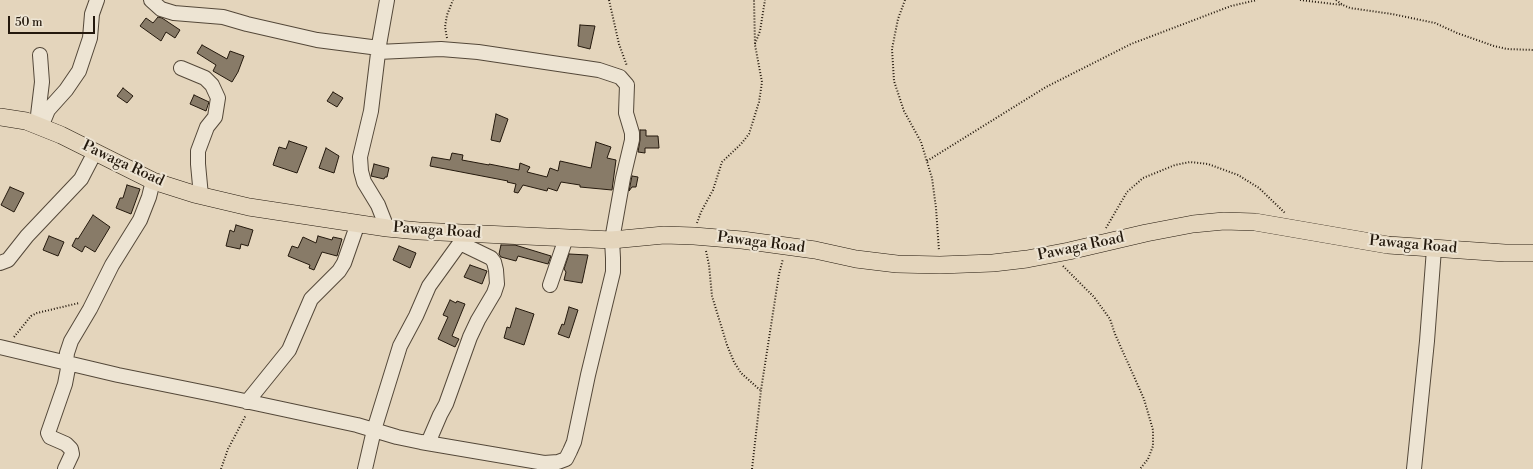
<!DOCTYPE html>
<html>
<head>
<meta charset="utf-8">
<style>
	body { margin:0 }
	#map { position:relative; width:1533px; height:469px; overflow:hidden; background:#e4d5bc; font-family:"Libre Bodoni",serif }
	canvas { display:block }
	.scale { position:absolute; left:8px; top:16px; width:87px; height:18px; box-sizing:border-box; border:2px solid #24190d; border-top:0; padding-left:5px; font-size:12px; line-height:14px; white-space:nowrap; color:#24190d; -webkit-text-stroke:3px #ede4d3; paint-order:stroke }
</style>
</head>
<body>
<div id="map">
<canvas width="1533" height="469"></canvas>
<div class="scale">50 m</div>
</div>
<script>
const g = document.querySelector('canvas').getContext('2d');
g.lineJoin = 'round';
function paint(path, color) { g.fillStyle = color; g.fill(path, 'evenodd'); }
const toPath = rows => new Path2D(rows.map(r => 'M' + r).join(''));
function trace(path, color, width, dash) { g.strokeStyle = color; g.lineWidth = width; g.lineCap = dash ? 'butt' : 'round'; g.setLineDash(dash || []); g.stroke(path); }
function drawText(font, color, halo, rows, align = 'center') {
  g.font = font + ' "Libre Bodoni",serif'; g.lineWidth = 4; g.setLineDash([]); g.textBaseline = 'middle'; g.strokeStyle = halo; g.fillStyle = color; for (const [text, x, y, turn = 0] of rows) {
    g.save(); g.translate(x, y); g.rotate((+turn || 0) * Math.PI / 180); g.textAlign = isNaN(turn) ? turn : align; if (halo) g.strokeText(text, 0, 0); g.fillText(text, 0, 0); g.restore();
  }
}
const building = toPath([
	[158,17,162,18,180,30,175,38,166,32,161,41,140,26,146,18,153,23,158,17],
	[580,25,595,26,590,49,578,46,580,25],
	[202,45,227,59,230,51,244,56,238,72,232,82,213,71,216,65,197,53,202,45],
	[123,88,133,96,127,103,117,96,123,88],
	[333,92,343,98,337,107,327,101,333,92],
	[194,95,209,102,206,111,190,104,194,95],
	[496,114,508,119,500,142,491,140,496,114],
	[640,130,646,130,646,136,658,136,659,148,645,148,645,153,638,152,640,140,640,130],
	[289,141,307,147,297,173,273,165,279,147,286,149,289,141],
	[596,142,611,147,607,158,616,160,612,190,580,187,580,185,561,182,557,191,548,188,547,191,523,185,518,193,514,192,516,184,507,182,508,181,430,166,432,157,450,160,452,153,463,155,462,160,489,165,489,164,519,170,520,163,530,167,527,172,547,177,550,168,558,171,560,161,591,168,596,142],
	[326,148,339,156,334,173,319,168,326,148],
	[374,164,389,168,387,177,385,177,384,179,371,176,374,164],
	[632,176,638,177,636,187,632,187,629,191,632,176],
	[127,185,140,189,131,214,116,208,120,198,123,198,127,185],
	[10,187,24,193,14,212,1,205,10,187],
	[93,215,110,227,95,252,85,246,82,252,72,246,76,238,78,239,93,215],
	[236,225,253,230,248,246,241,244,240,249,226,246,230,230,234,232,236,225],
	[49,236,64,242,58,256,43,250,49,236],
	[318,236,332,240,333,237,342,239,337,256,322,252,314,270,309,268,310,265,288,256,292,246,298,248,303,237,316,243,318,236],
	[501,245,515,245,551,256,548,264,518,256,516,261,501,257,499,254,501,245],
	[399,246,416,253,410,268,393,260,399,246],
	[569,254,588,255,582,283,564,280,566,272,564,269,569,254],
	[470,265,487,271,482,284,464,277,470,265],
	[450,300,456,303,457,301,465,304,452,336,459,339,455,347,438,339,448,317,443,315,450,300],
	[569,307,578,310,569,338,558,334,562,324,564,325,569,307],
	[516,308,534,314,524,345,504,338,507,327,510,328,516,308]
]);
paint(building, '#887b68');
trace(building, '#24190d', 1);
const minor = toPath([
	[151,0,161,9,174,13,223,17,247,24,317,40,379,48],
	[387,0,379,45,371,111,360,157,361,171,364,182,378,205,387,228],
	[40,55,42,82,38,115,42,123],
	[181,68,205,78,212,85,218,98,215,117,207,127,198,151,198,164,201,196],
	[41,127,48,110,66,90,79,71,90,38,92,14,97,0],
	[0,263,8,260,27,236,81,179,95,152],
	[550,285,566,238],
	[0,347,118,375,217,395,357,425,397,437,421,442,544,463,558,462,566,459,570,451,574,442,588,375,613,272,613,258,612,240,623,178,632,140,632,133,626,113,627,85,620,77,599,70,478,52,441,49,378,52],
	[66,362,67,353,71,341,90,309,112,265,140,220,149,197,153,181],
	[247,402,289,350,311,299,339,271,344,263,358,223],
	[428,443,440,415,446,404,470,337,478,320,494,293,497,284,496,270,494,262,491,258,460,243],
	[65,469,72,454,71,449,66,444,50,437,48,433,65,384,69,363],
	[365,469,374,430,400,346,416,316,429,286,460,243,471,234],
	[1414,469,1427,341,1434,249]
]);
const major = toPath([
	[0,117,26,121,61,135,153,181,194,194,249,207,387,228,419,231,612,240,664,235,694,236,742,240,815,250,856,259,897,264,940,265,993,263,1027,259,1069,251,1146,233,1193,224,1224,221,1255,222,1388,245,1505,253,1533,253]
]);
trace(minor, '#544839', 16);
trace(major, '#24190d', 18);
trace(toPath([
	[609,0,619,44,627,66],
	[905,0,898,19,892,49,894,81,904,111,921,142,932,178,936,208,939,251],
	[1300,0,1342,5],
	[1336,0,1343,5,1350,8,1392,14,1435,23,1457,33,1494,46,1507,49,1533,50],
	[447,38,445,27,447,15,453,0],
	[755,44,760,31,765,0],
	[927,161,1046,87,1131,44,1231,6,1257,0],
	[697,223,701,212,713,190,722,162,741,144,749,134,759,102,762,82,755,45,754,0],
	[1106,228,1127,192,1143,178,1175,165,1190,162,1208,164,1238,175,1259,188,1285,213],
	[706,251,709,265,712,296,727,345,734,362,741,373,760,390],
	[1063,266,1094,297,1110,319,1115,334,1144,399,1153,430,1153,446,1148,459,1140,469],
	[14,337,31,316,37,313,79,303],
	[221,469,228,449,246,415],
	[752,469,761,390,779,274,783,259]
]), '#24190d', 2, [1, 2]);
trace(minor, '#ede4d3', 14);
trace(major, '#e4d5bc', 17);
drawText('15px', '#24190d', '#ede4d3', [
	["Pawaga Road",123,164,25],
	["Pawaga Road",437,231,4],
	["Pawaga Road",761,243,7],
	["Pawaga Road",1413,245,5],
	["Pawaga Road",1081,247,-12]
]);
</script>
</body>
</html>
